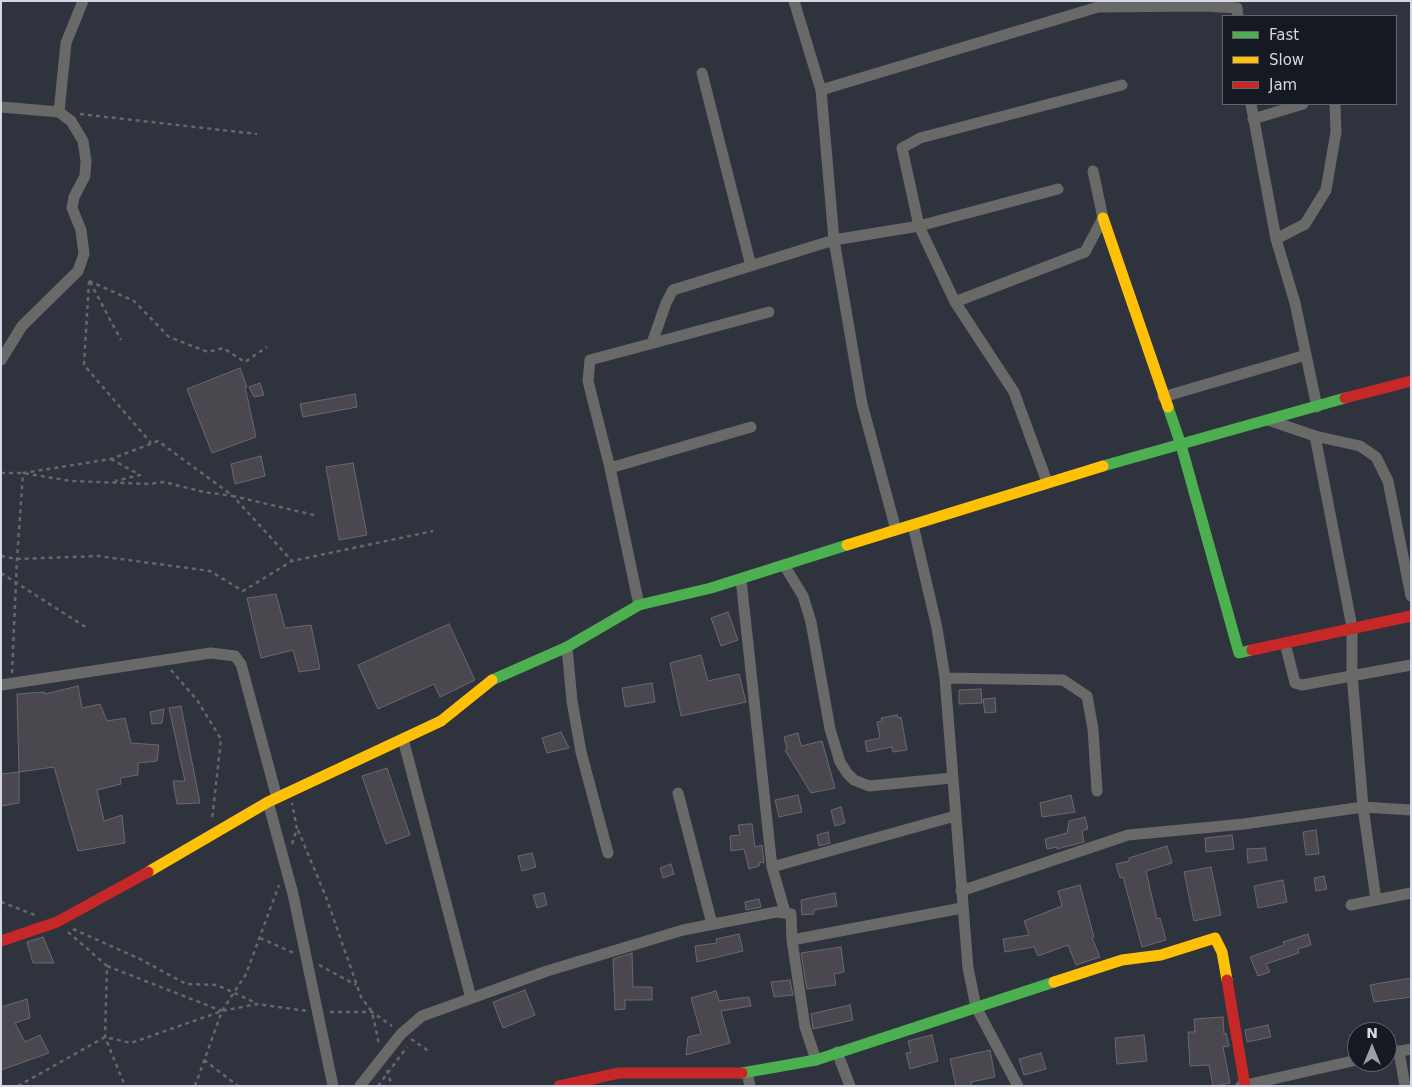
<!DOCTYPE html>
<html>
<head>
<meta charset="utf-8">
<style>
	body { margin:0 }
	#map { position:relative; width:1412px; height:1087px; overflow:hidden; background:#2e333e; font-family:"DejaVu Sans",sans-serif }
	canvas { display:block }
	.frame { position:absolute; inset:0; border:2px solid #d2d8e4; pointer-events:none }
	.legend { position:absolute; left:1222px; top:15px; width:175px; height:90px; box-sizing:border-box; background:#151922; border:1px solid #616570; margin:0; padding:6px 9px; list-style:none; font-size:15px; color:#d2d8e4 }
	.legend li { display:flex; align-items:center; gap:10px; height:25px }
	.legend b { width:25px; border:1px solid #616570 }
	.north { position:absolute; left:1347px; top:1022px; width:50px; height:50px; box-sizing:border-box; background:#151922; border:1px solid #616570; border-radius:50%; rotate:0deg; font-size:14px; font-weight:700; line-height:20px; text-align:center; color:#d2d8e4 }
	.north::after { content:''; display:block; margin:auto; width:18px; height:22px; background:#999eaa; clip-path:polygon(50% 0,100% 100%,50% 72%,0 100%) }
</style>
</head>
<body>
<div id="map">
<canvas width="1412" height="1087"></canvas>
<div class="frame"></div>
<ul class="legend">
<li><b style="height:6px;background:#4caf50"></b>Fast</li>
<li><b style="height:6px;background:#ffc107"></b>Slow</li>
<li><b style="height:6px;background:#c62828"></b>Jam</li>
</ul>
<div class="north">N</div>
</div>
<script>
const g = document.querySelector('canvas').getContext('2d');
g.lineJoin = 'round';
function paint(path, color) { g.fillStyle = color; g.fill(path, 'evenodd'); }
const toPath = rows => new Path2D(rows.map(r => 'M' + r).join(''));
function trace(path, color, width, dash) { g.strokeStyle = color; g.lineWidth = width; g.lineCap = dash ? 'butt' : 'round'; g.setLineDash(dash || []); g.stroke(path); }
const building = toPath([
	[240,368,247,387,245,387,256,437,212,453,187,389,240,368],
	[260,383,264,395,254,397,249,387,260,383],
	[355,394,357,407,303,417,300,404,355,394],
	[261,456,265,476,235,484,231,464,261,456],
	[353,463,367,535,339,540,326,467,353,463],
	[276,594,285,628,311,625,320,669,299,672,293,650,261,658,247,598,276,594],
	[728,612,738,640,721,646,711,618,728,612],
	[449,624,475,680,440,697,434,684,378,709,358,665,449,624],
	[701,655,708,681,739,674,746,702,681,716,670,663,701,655],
	[652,683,655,702,625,707,622,688,652,683],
	[78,686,82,708,100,704,107,721,125,718,131,743,159,745,157,761,138,763,138,775,120,778,121,784,97,790,104,821,122,815,125,843,78,851,54,767,19,772,17,694,44,692,45,694,78,686],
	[981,689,982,703,959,704,959,690,981,689],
	[995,698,996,712,985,713,983,699,995,698],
	[181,706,200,803,177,804,173,781,185,781,169,708,181,706],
	[164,709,162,723,152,724,150,712,164,709],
	[897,715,898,718,901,717,907,750,893,752,892,747,867,752,865,741,880,738,877,722,882,721,881,718,897,715],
	[561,732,569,748,547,753,542,738,561,732],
	[798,733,801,746,822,741,835,788,811,793,785,750,787,749,784,737,798,733],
	[387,768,410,835,386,844,362,776,387,768],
	[19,772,19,803,1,806,1,774,19,772],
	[798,795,802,812,779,817,775,800,798,795],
	[1071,795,1075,812,1042,817,1040,803,1071,795],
	[841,807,845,823,835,826,831,810,841,807],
	[1085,817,1088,829,1082,831,1084,842,1057,849,1057,847,1047,849,1045,839,1067,833,1069,821,1085,817],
	[748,824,752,824,755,847,762,845,764,863,760,862,759,866,749,869,744,849,731,851,730,836,740,835,738,825,748,824],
	[1316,830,1319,854,1306,855,1303,832,1316,830],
	[828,832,830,843,819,846,817,835,828,832],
	[1232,835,1234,849,1206,852,1205,838,1232,835],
	[1167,846,1172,863,1146,871,1157,919,1160,918,1166,940,1142,947,1123,877,1120,878,1116,864,1129,861,1129,858,1167,846],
	[1265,848,1267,860,1248,863,1247,849,1265,848],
	[532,853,536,867,522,871,518,856,532,853],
	[671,864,674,874,663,878,660,868,671,864],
	[1211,867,1221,915,1194,921,1184,872,1211,867],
	[1324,876,1327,889,1316,891,1314,878,1324,876],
	[1283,880,1287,902,1258,908,1254,886,1283,880],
	[1080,885,1094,937,1092,938,1100,957,1076,965,1068,945,1038,956,1034,947,1005,952,1003,939,1029,935,1024,921,1062,906,1058,891,1080,885],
	[544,893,547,905,537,908,533,895,544,893],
	[835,893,837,906,814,910,814,914,802,915,801,900,835,893],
	[759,899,761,907,746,910,745,902,759,899],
	[739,934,743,951,697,962,695,946,717,943,716,939,739,934],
	[1308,934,1311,945,1298,949,1299,953,1266,964,1270,972,1258,976,1250,957,1284,945,1283,942,1308,934],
	[43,937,54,963,33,963,27,942,43,937],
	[841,947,844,972,834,974,836,985,807,989,801,953,841,947],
	[632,953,633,987,652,987,652,1000,625,1000,625,1009,615,1010,613,959,632,953],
	[1411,978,1411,997,1374,1002,1370,985,1411,978],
	[790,980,793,995,774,997,771,982,790,980],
	[525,990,535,1015,503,1028,493,1002,525,990],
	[716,991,719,1001,749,997,751,1006,721,1011,730,1043,686,1055,688,1037,701,1034,691,998,716,991],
	[27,999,30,1018,15,1023,25,1042,40,1035,49,1053,1,1070,1,1007,27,999],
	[850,1005,853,1020,813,1029,811,1014,850,1005],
	[1223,1017,1224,1034,1226,1033,1229,1046,1223,1047,1230,1083,1213,1086,1209,1065,1190,1066,1188,1032,1195,1032,1194,1019,1223,1017],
	[1268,1025,1271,1037,1247,1042,1245,1030,1268,1025],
	[932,1035,938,1061,910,1069,906,1053,911,1052,908,1041,932,1035],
	[1144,1035,1147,1061,1117,1064,1115,1038,1144,1035],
	[990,1050,995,1077,971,1082,972,1086,956,1086,950,1059,990,1050],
	[1041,1053,1046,1069,1024,1075,1019,1059,1041,1053]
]);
paint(building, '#4a474e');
trace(building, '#6b6870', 1);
trace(toPath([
	[80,114,257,134],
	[89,281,134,301,169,337,208,352,223,348,245,362,267,347],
	[89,281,84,365,151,443],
	[90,282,121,340],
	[111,459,140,475,115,481],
	[1,473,23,473,71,481,150,484,164,482,204,492,233,496,292,561],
	[1,556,17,559,98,556,210,571,243,591,292,561,433,531],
	[1,573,87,628],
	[171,670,197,700,221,739,212,820],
	[12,673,17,559,23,473,111,459,158,441,233,496,314,515],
	[298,830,326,897,361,997,372,1012,379,1044],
	[292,844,297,829,292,803],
	[1,902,35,915],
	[73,929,140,959,186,984,217,985,256,1003],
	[68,932,107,966,105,1037,125,1086],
	[260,938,294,953],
	[319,965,356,985],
	[107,966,222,1011],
	[330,1012,372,1012,392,1026],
	[411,1039,430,1052],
	[204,1060,238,1086],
	[387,1070,392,1086],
	[18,1086,105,1037,131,1043,222,1011,257,1004,307,1011],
	[195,1086,222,1011,246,974,279,885],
	[378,1086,407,1047]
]), '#656768', 2.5, [4, 4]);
trace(toPath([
	[794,1,821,90,834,240,862,404,896,530],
	[702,73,751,266],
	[821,90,1098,7,1206,6,1237,8,1238,16],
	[1251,104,1276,239,1295,303,1317,407],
	[1,107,59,112,71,121,83,141,86,161,85,176,74,197,72,208,81,230,84,254,78,271,22,326,1,360],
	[59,112,66,43,83,1],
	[1253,119,1303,104],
	[1276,239,1305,224,1326,190,1336,132,1335,104],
	[955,302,1085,252,1103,218,1093,171],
	[652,343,666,303,673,290,834,240,919,226,1058,189],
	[1163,397,1306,355],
	[1268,420,1315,436,1360,446,1376,457,1388,481,1411,596],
	[1315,436,1352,627,1352,674,1363,807,1376,900],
	[610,468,751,427],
	[1047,482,1014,392,955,302,919,226,902,148,920,138,1122,85],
	[913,525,937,628,945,678,968,968,976,1007,1018,1086],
	[784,565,803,596,811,622,830,729,840,762,847,773,854,780,869,786,952,778],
	[741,579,772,867,785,912],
	[639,605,610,468,588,381,590,360,769,312],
	[1285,643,1295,683,1302,685,1411,665],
	[567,647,572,701,581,752,608,853],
	[945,678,1063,680,1087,696,1093,729,1097,791],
	[1,685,211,653,235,656,241,664,277,798],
	[403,739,471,998],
	[678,793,712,924],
	[268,802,293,894,333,1086],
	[772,867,955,816],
	[961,891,1128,835,1244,824,1363,807,1411,810],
	[1351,905,1411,893],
	[792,940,962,908],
	[1399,1051,1405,1086],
	[837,1052,850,1086],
	[1387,1054,1411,1049],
	[747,1073,750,1086],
	[360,1086,401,1034,422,1016,547,971,683,930,776,912,791,914,792,940,805,1027,816,1060],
	[1241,1086,1357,1060]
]), '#696968', 11);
trace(toPath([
	[1168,407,1181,445,1239,653,1252,650],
	[1103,466,1345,398],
	[492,680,567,647,639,605,711,588,847,545],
	[742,1073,816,1060,1054,982]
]), '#4caf50', 11);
trace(toPath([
	[1103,218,1168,407],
	[847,545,1103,466],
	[148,872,268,802,441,721,492,680],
	[1054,982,1122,960,1161,955,1215,938,1222,952,1227,980]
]), '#ffc107', 11);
trace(toPath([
	[1345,398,1411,381],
	[1252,650,1411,616],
	[1,941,57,922,148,872],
	[1227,980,1245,1086],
	[559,1086,619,1073,742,1073]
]), '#c62828', 11);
</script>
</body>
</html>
